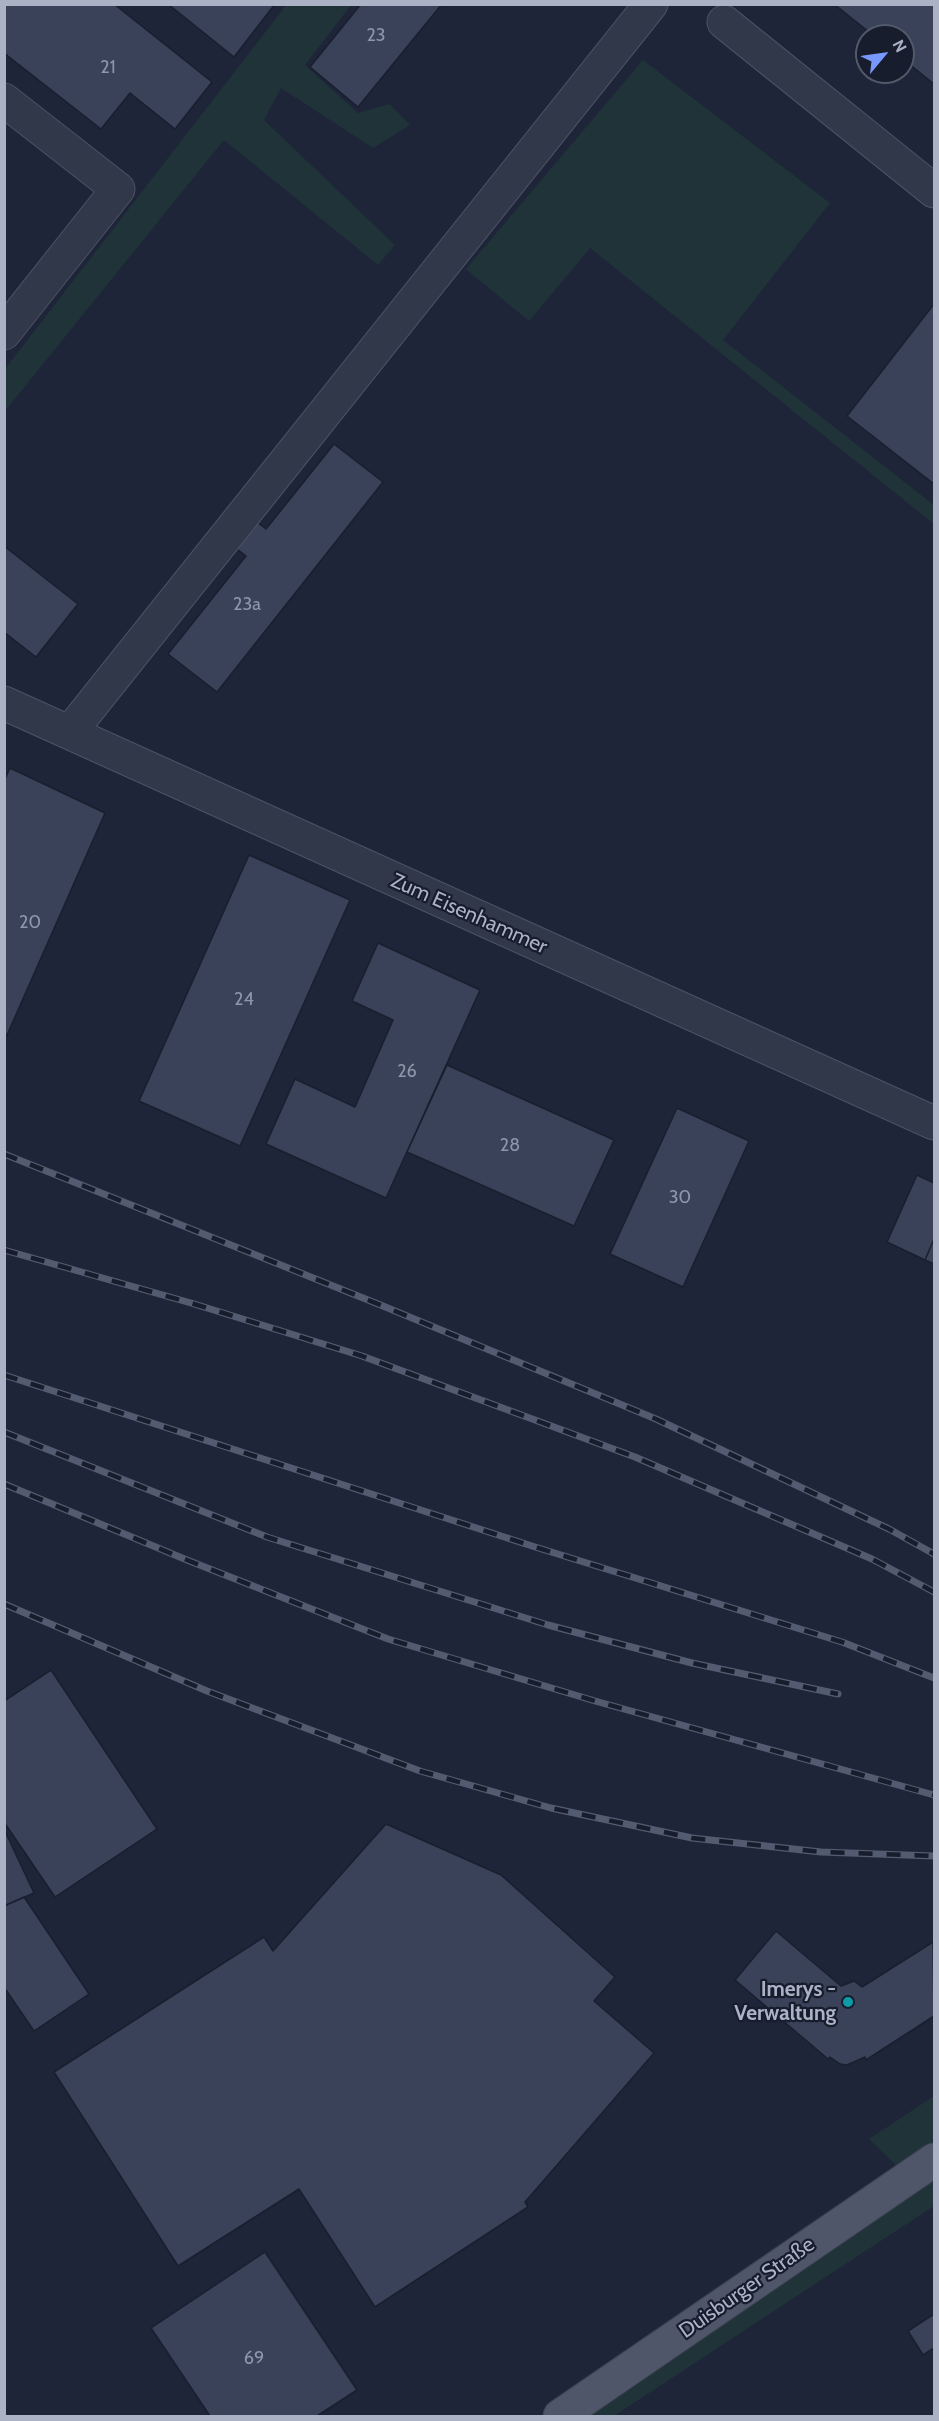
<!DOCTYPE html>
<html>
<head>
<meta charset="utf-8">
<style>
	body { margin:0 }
	#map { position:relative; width:939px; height:2421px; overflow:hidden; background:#1e2538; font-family:Cabin,sans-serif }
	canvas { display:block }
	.frame { position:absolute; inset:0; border:6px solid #abb2c6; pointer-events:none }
	.north { position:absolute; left:855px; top:24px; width:60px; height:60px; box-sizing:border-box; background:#171d2d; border:2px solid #52596a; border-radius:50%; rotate:61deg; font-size:16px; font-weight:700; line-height:24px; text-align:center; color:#abb2c6 }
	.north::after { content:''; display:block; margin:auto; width:21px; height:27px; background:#7798ff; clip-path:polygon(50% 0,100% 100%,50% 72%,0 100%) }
</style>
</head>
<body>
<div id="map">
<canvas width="939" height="2421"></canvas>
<div class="frame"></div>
<div class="north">N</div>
</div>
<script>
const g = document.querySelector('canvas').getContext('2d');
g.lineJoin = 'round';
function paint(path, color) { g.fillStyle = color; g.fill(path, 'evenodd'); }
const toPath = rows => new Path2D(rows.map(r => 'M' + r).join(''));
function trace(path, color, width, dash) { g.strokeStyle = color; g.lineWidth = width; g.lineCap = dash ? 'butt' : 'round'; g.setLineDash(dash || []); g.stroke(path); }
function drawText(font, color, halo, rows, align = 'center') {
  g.font = font + ' Cabin,sans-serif'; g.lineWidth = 4.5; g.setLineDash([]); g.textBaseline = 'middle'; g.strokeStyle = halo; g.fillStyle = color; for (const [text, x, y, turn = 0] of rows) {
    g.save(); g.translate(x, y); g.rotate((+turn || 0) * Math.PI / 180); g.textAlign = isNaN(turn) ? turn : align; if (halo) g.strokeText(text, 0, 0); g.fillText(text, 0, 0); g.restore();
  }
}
paint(toPath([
	[287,4,351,5,305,65,358,113,390,104,410,125,373,148,281,88,264,120,395,245,378,265,224,140,5,411,5,369],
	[643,60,830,203,723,340,934,505,934,524,590,248,529,321,466,269],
	[934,2096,934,2151,903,2172,869,2139],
	[934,2173,934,2206,614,2416,580,2416]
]), '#203339');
const building = toPath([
	[4,4,114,4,212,82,175,129,130,93,101,129,4,53,4,4],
	[168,4,275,4,234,57,168,4],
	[361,4,442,4,358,107,310,67,361,4],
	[834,4,934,4,934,84,903,59,903,36,874,36,834,4],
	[934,304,934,484,847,416,934,304],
	[334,444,383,482,217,692,168,654,246,556,232,545,253,519,266,529,334,444],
	[4,546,78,604,36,657,4,632,4,546],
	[10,768,105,813,7,1035,4,1033,4,781,10,768],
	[249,855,350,900,240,1146,139,1101,249,855],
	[378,943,480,990,386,1198,266,1144,295,1079,355,1107,393,1020,352,1001,378,943],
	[447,1065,614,1140,574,1226,407,1152,447,1065],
	[677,1108,749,1141,683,1287,610,1254,677,1108],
	[917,1175,934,1183,934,1239,925,1260,887,1242,917,1175],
	[934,1239,934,1264,925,1260,934,1239],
	[51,1670,157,1829,55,1897,4,1822,4,1701,51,1670],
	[386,1824,501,1875,615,1977,594,2001,654,2053,525,2202,528,2207,375,2307,299,2189,178,2266,54,2072,264,1937,273,1951,386,1824],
	[4,1829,34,1893,4,1906,4,1829],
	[24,1897,89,1994,34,2031,4,1987,4,1906,24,1897],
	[776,1931,841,1986,854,1981,862,1987,933,1942,934,2016,866,2060,865,2057,847,2065,840,2064,830,2057,828,2059,735,1980,776,1931],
	[265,2252,357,2390,317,2416,210,2416,151,2328,265,2252],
	[934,2314,934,2348,923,2355,908,2331,934,2314]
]);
paint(building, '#394259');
trace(building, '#191f2f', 1.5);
const minor = toPath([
	[724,22,934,191],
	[4,100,118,189,4,333],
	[4,703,934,1123],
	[70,732,651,4]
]);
const major = toPath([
	[560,2416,934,2160]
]);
trace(minor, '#4c5264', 35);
trace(major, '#3b4152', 35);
trace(minor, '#313849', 33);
trace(major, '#4f5669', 33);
const rail = toPath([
	[4,1154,383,1306,656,1419,889,1529,934,1554],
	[4,1250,191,1303,362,1356,635,1457,872,1559,934,1592],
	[4,1375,532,1546,842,1642,934,1678],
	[4,1432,267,1537,548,1625,692,1663,838,1694],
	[4,1484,187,1560,388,1639,595,1701,934,1795],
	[4,1604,207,1691,420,1771,551,1808,692,1838,821,1852,934,1856]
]);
trace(rail, '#535b70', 7);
trace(rail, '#171d2d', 4.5, [14]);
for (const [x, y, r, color] of [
	[848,2002,6,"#0f9aa8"]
]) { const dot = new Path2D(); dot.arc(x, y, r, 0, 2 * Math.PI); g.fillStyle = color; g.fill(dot); trace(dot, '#171d2d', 2); }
drawText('18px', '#8e96ab', null, [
	["23",376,36],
	["21",108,68],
	["23a",247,605],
	["20",30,923],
	["24",244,1000],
	["26",407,1072],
	["28",510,1146],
	["30",680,1198],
	["69",254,2359]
]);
drawText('21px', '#abb2c6', '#171d2d', [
	["Zum Eisenhammer",469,914,24],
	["Duisburger Straße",747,2288,-35]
]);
drawText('bold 21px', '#abb2c6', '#171d2d', [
	["Imerys -",836,1990],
	["Verwaltung",836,2014]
], 'right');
</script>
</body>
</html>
